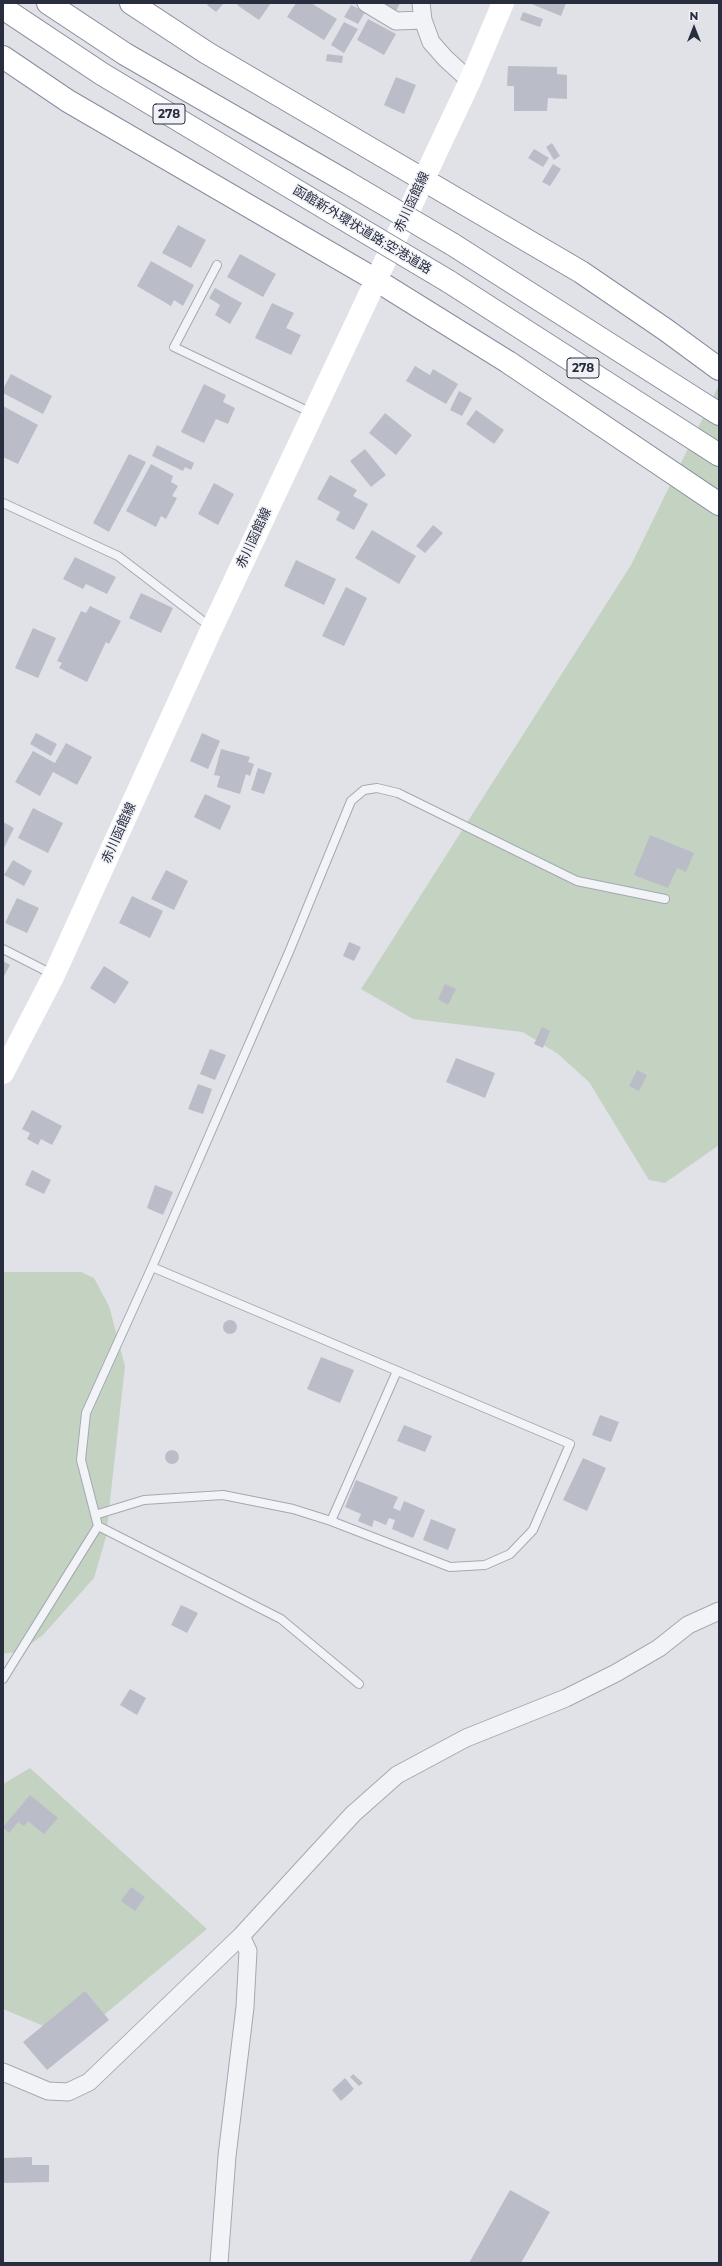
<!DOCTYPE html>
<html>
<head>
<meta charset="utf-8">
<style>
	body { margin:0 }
	#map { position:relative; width:722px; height:2266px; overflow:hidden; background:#e0e2e8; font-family:Montserrat,sans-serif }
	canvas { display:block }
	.frame { position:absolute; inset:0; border:4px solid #292e3f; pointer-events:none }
	.north { position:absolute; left:674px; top:8px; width:40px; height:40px; -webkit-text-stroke:3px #eff1f6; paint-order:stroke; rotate:0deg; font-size:11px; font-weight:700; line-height:16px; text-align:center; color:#292e3f }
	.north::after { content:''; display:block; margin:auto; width:14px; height:18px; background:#292e3f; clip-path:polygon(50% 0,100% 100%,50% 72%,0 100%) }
</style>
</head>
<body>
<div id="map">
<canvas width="722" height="2266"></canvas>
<div class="frame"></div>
<div class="north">N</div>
</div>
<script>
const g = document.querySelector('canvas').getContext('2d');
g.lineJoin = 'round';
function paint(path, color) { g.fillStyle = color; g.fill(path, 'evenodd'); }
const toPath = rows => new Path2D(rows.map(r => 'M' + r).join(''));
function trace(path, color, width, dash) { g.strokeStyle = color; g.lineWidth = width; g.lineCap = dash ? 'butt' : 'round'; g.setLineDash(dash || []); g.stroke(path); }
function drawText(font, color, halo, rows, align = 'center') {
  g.font = font + ' Montserrat,"Noto Sans JP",sans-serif'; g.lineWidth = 3; g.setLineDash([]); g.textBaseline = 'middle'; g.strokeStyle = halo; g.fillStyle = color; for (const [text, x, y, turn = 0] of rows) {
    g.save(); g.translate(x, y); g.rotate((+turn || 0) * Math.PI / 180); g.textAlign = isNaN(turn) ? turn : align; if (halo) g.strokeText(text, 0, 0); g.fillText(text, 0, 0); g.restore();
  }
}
paint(toPath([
	[719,385,719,1145,665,1183,649,1180,589,1082,558,1054,523,1032,413,1019,361,989,631,565],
	[3,1272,81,1272,94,1278,109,1306,125,1366,106,1537,94,1578,43,1635,21,1651,3,1654],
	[30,1768,207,1929,75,2039,3,2009,3,1784]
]), '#c3d2c1');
paint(toPath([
	[209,3,224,3,216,12,207,5],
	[238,3,271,3,259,20,237,5],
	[296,3,311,3,337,19,324,40,287,17],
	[378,3,400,3,396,11],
	[529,3,566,3,561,16],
	[351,5,365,12,358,24,344,17],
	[523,12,543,19,540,27,520,20],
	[368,19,396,34,384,55,357,40],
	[344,22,358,29,344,53,331,45],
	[327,54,343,56,342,63,326,61],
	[508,66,557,67,557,74,567,75,567,99,548,98,547,111,514,111,514,86,507,86],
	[396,77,416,85,404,114,384,105],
	[552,143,560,156,554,160,546,147],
	[534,149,549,158,543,167,528,158],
	[553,164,561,169,550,186,542,182],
	[178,225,206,240,191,268,162,253],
	[240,254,276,274,263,297,227,277],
	[151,261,194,285,183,306,174,300,171,306,137,286],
	[215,288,242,303,230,324,215,315,220,305,209,298],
	[272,303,294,313,286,328,301,335,291,355,255,338],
	[415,366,430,375,433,369,458,384,446,404,406,381],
	[11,374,52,396,43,414,3,393,3,389],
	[204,384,226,395,223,402,235,408,228,424,216,419,204,443,181,432],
	[459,391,472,398,462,416,450,410],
	[3,406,38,425,18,464,3,457],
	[476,410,504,430,494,444,466,424],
	[385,413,412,435,396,455,369,433],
	[157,445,194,463,191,470,185,467,183,471,152,456],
	[365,449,386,475,371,487,350,461],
	[129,454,146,462,109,532,93,523],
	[151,464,173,476,171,482,178,486,172,496,177,498,166,519,161,516,156,527,126,511],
	[330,475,357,490,353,496,368,504,354,530,336,520,340,512,317,499],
	[214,483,234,494,218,525,198,514],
	[433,525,443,533,425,553,416,546],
	[372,530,416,556,399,584,355,558],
	[75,557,116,577,107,594,86,584,83,589,63,579],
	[296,560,336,579,324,605,284,586],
	[346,587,367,598,344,646,322,636],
	[141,593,173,608,161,633,129,618],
	[90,606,121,621,109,644,106,642,87,682,59,668,62,663,57,661,81,611,86,613],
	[33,628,56,638,38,678,15,668],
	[36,733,57,744,51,756,30,744],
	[202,733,220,741,208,769,190,761],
	[66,743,92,757,77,785,53,772,40,796,15,782,33,751,55,763],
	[221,749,250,757,248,762,254,764,250,776,246,774,240,794,217,787,220,776,214,775],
	[258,768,272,773,264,794,251,790],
	[205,794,231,806,220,830,194,817],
	[33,808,63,823,48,853,18,838],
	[3,822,14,828,3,850],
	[650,835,694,853,686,872,677,868,668,888,634,875],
	[13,860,32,871,24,886,4,875],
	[166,870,188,881,174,910,151,899],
	[132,896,163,911,150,938,119,923],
	[17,898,39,908,27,933,5,923],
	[349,942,361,947,354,961,343,956],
	[3,961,10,965,3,978],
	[104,966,129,982,115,1004,90,988],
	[445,984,456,989,448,1005,438,999],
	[542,1027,550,1031,543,1048,534,1044],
	[210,1049,226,1055,215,1080,200,1074],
	[456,1058,495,1073,485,1098,446,1082],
	[637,1070,647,1075,639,1091,629,1086],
	[198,1084,212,1089,203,1114,188,1109],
	[32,1110,62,1126,52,1145,41,1139,38,1145,27,1139,30,1133,22,1129],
	[32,1170,51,1180,44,1194,25,1185],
	[155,1185,173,1192,163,1215,147,1208],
	'223 1327a7 7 0 1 1 14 0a7 7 0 1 1-14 0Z',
	[321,1357,354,1370,340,1403,307,1389],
	[600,1415,619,1422,611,1442,592,1435],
	[404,1425,432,1436,425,1452,397,1441],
	'165 1457a7 7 0 1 1 14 0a7 7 0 1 1-14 0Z',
	[583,1458,606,1468,587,1511,563,1500],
	[356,1480,398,1497,393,1508,400,1511,404,1501,425,1510,413,1538,392,1529,395,1520,389,1518,386,1525,374,1520,372,1527,358,1521,361,1514,345,1507],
	[431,1519,456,1529,448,1550,423,1540],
	[181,1605,198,1613,187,1633,171,1625],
	[130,1689,146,1698,137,1715,120,1705],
	[30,1795,58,1818,44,1834,28,1821,24,1826,18,1822,9,1833,3,1827],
	[131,1887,145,1897,135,1911,121,1901],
	[85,1991,109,2020,47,2070,23,2042],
	[353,2074,363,2083,359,2086,350,2077],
	[345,2078,354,2089,341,2101,332,2090],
	[32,2157,32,2165,49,2165,49,2182,3,2183,3,2158],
	[510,2190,550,2212,521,2263,469,2263]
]), '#babdc8');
const lane = toPath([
	[217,265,174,347,312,413],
	[3,503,118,556,212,628],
	[3,949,54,975],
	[95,1515,144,1500,223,1495,293,1509,331,1521,450,1567,485,1565,510,1554,533,1530,570,1444,152,1267],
	[331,1521,397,1371],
	[98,1526,81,1460,86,1413,152,1267,289,952,351,801,364,790,377,788,398,793,577,881,665,899],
	[3,1679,98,1526,281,1619,359,1684]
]);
const street = toPath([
	[366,3,396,21,423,20],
	[421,3,423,20,431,42,445,58,470,81],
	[3,2072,48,2091,68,2092,89,2082,241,1936,353,1814,397,1775,466,1738,566,1698,616,1673,659,1648,688,1625,719,1611],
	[219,2263,227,2156,245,2007,248,1951,241,1936]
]);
const highway = toPath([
	[48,3,125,54,345,181],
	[131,3,207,53,581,272,666,330,719,369],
	[3,8,102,74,337,215],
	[3,57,68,101,376,280,508,362,719,504],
	[452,244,719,414],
	[448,281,719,455]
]);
trace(lane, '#a5a8b2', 10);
trace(street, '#a5a8b2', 19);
trace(highway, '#888d9e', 24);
trace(lane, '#f2f3f7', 8);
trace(street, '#f2f3f7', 17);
trace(toPath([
	[3,1073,54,975,212,628,470,81,503,3]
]), '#fff', 22);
trace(highway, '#fff', 22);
const highwayBridge = toPath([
	[345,181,452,244],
	[337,215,448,281]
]);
trace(highwayBridge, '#888d9e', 24, []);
trace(highwayBridge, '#fff', 22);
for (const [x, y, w] of [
	[169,114,32],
	[583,368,32]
]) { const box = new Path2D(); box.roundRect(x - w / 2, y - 10, w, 20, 3); g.fillStyle = '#eff1f6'; g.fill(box); trace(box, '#292e3f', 1); }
drawText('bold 12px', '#292e3f', null, [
	["278",169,114],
	["278",583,368]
]);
drawText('13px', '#292e3f', '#eff1f6', [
	["赤川函館線",412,202,-65],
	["函館新外環状道路;空港道路",362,230,31],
	["赤川函館線",254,538,-65],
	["赤川函館線",119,833,-66]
]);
</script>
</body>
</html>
